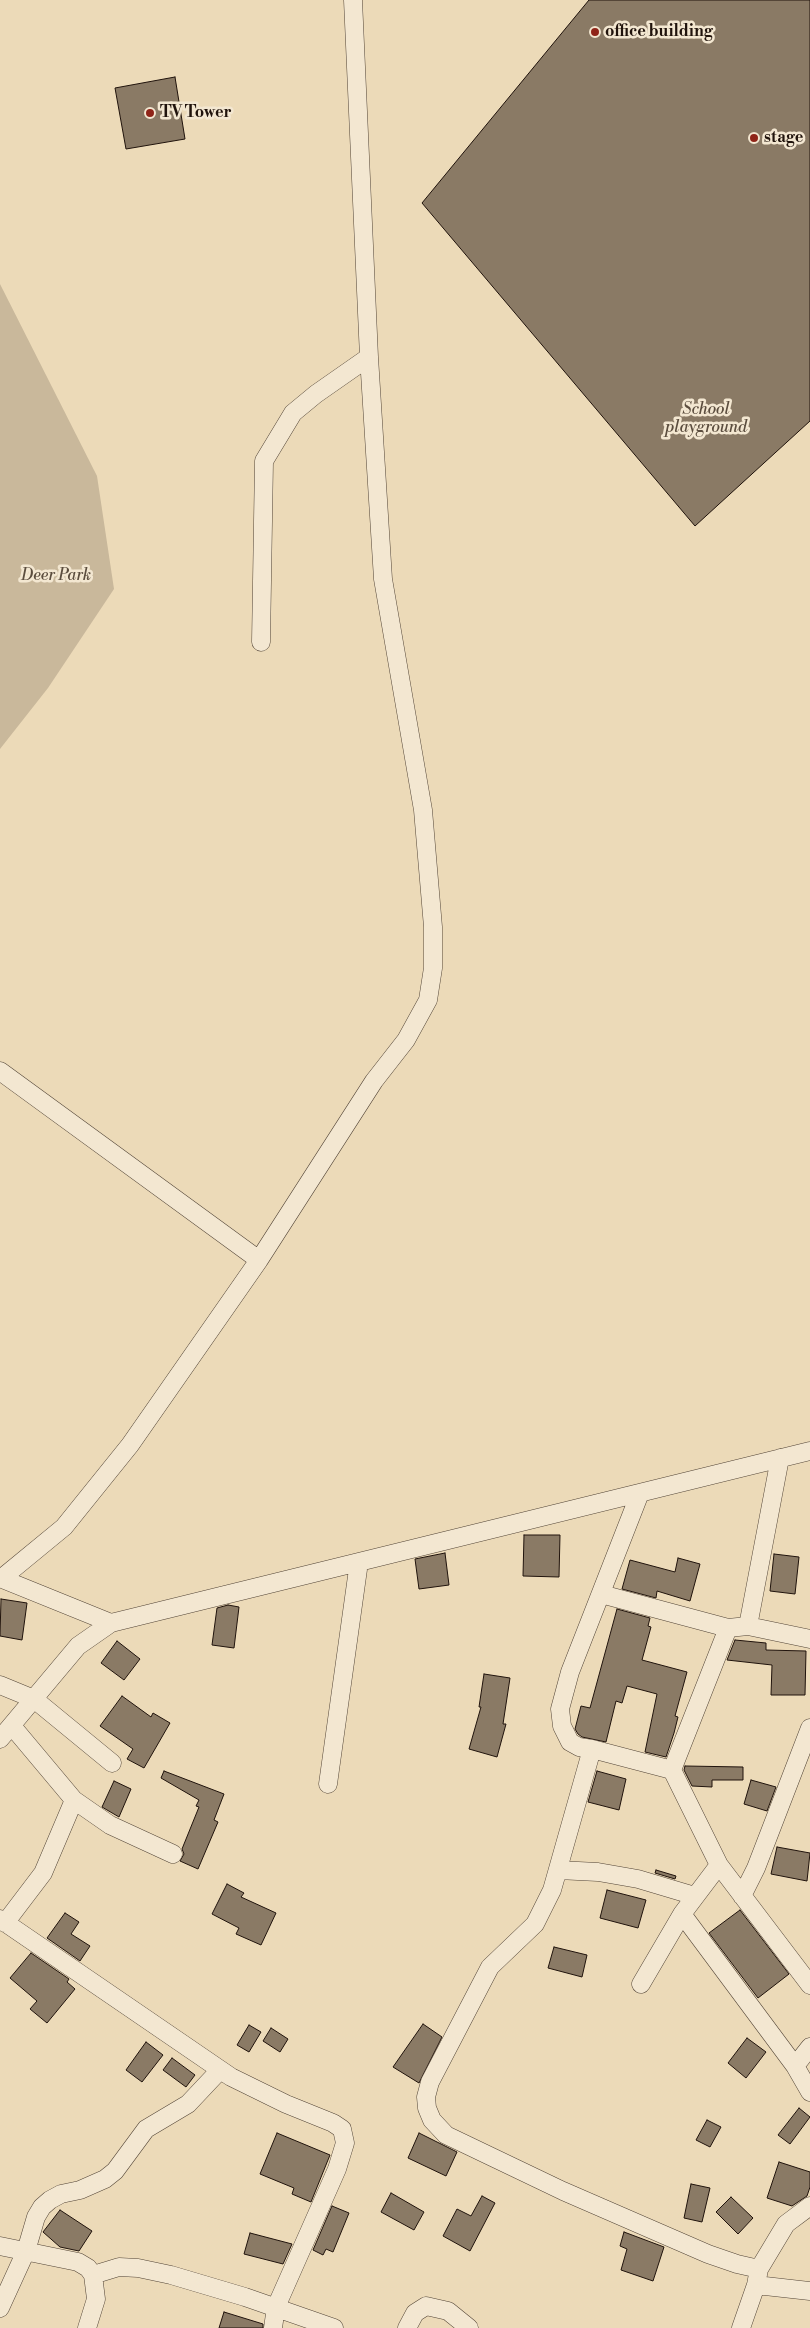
<!DOCTYPE html>
<html>
<head>
<meta charset="utf-8">
<style>
	body { margin:0 }
	canvas { display:block; background:#ecdab8 }
</style>
</head>
<body>
<canvas width="810" height="2328"></canvas>
<script>
const g = document.querySelector('canvas').getContext('2d');
g.lineJoin = 'round';
function paint(path, color) { g.fillStyle = color; g.fill(path, 'evenodd'); }
const toPath = rows => new Path2D(rows.map(r => 'M' + r).join(''));
function trace(path, color, width, dash) { g.strokeStyle = color; g.lineWidth = width; g.lineCap = dash ? 'butt' : 'round'; g.setLineDash(dash || []); g.stroke(path); }
function drawText(font, color, halo, rows, align = 'center') {
  g.font = font + ' "Libre Bodoni",serif'; g.lineWidth = 5; g.setLineDash([]); g.textBaseline = 'middle'; g.strokeStyle = halo; g.fillStyle = color; for (const [text, x, y, turn = 0] of rows) {
    g.save(); g.translate(x, y); g.rotate((+turn || 0) * Math.PI / 180); g.textAlign = isNaN(turn) ? turn : align; if (halo) g.strokeText(text, 0, 0); g.fillText(text, 0, 0); g.restore();
  }
}
paint(toPath([
	[0,284,97,476,114,589,48,688,0,749]
]), '#c9b89b');
const building = toPath([
	[589,0,810,0,810,421,695,526,422,203,589,0],
	[175,77,185,139,126,149,115,88,175,77],
	[524,1535,560,1535,559,1577,523,1576,524,1535],
	[445,1553,449,1585,419,1589,415,1559,445,1553],
	[774,1554,799,1557,795,1594,770,1591,774,1554],
	[678,1558,700,1564,690,1601,657,1591,656,1598,622,1589,630,1560,675,1572,678,1558],
	[1,1599,27,1603,22,1640,0,1636,1,1599],
	[228,1605,239,1607,234,1648,212,1645,217,1608,228,1605],
	[617,1609,650,1618,648,1626,651,1627,642,1660,687,1672,675,1716,678,1717,674,1733,666,1757,645,1752,657,1694,627,1686,622,1703,616,1701,606,1742,582,1737,578,1734,575,1729,581,1706,590,1708,617,1609],
	[735,1640,766,1643,766,1650,806,1651,805,1695,771,1695,772,1665,727,1660,735,1640],
	[117,1641,140,1659,124,1680,101,1663,117,1641],
	[484,1674,510,1678,503,1724,506,1724,497,1757,469,1749,481,1707,479,1707,484,1674],
	[122,1696,151,1717,153,1713,170,1723,144,1768,127,1759,133,1749,100,1726,122,1696],
	[685,1766,743,1767,743,1780,712,1780,712,1787,692,1786,684,1770,685,1766],
	[164,1771,224,1794,214,1820,218,1822,198,1869,180,1861,184,1854,182,1849,199,1807,196,1806,199,1800,161,1778,164,1771],
	[597,1771,626,1779,619,1810,588,1802,597,1771],
	[751,1780,776,1787,767,1811,744,1804,751,1780],
	[114,1781,131,1789,119,1817,102,1807,114,1781],
	[777,1847,810,1853,807,1881,771,1874,777,1847],
	[656,1870,676,1876,675,1879,655,1873,656,1870],
	[227,1884,244,1893,241,1897,276,1913,261,1945,236,1934,239,1928,212,1914,227,1884],
	[607,1890,646,1900,638,1928,600,1918,607,1890],
	[740,1910,789,1974,758,1998,709,1933,740,1910],
	[65,1913,79,1922,71,1934,90,1946,80,1961,47,1938,65,1913],
	[554,1947,587,1955,582,1977,548,1968,554,1947],
	[31,1953,69,1979,67,1982,75,1989,47,2023,30,2009,37,2001,10,1978,31,1953],
	[423,2024,442,2037,419,2083,393,2067,423,2024],
	[249,2025,261,2032,249,2052,237,2045,249,2025],
	[271,2028,288,2039,280,2052,263,2041,271,2028],
	[747,2038,766,2052,746,2078,728,2063,747,2038],
	[146,2042,163,2055,142,2082,126,2070,146,2042],
	[172,2058,195,2075,186,2087,163,2070,172,2058],
	[799,2108,810,2117,790,2144,778,2135,799,2108],
	[707,2120,721,2127,710,2147,696,2140,707,2120],
	[277,2133,330,2155,311,2202,292,2194,294,2188,260,2174,277,2133],
	[419,2133,457,2152,446,2176,408,2158,419,2133],
	[779,2162,810,2172,810,2187,807,2196,792,2206,767,2198,779,2162],
	[691,2184,710,2188,702,2222,684,2218,691,2184],
	[391,2193,424,2212,414,2230,381,2212,391,2193],
	[482,2196,495,2203,470,2251,443,2236,457,2209,471,2216,482,2196],
	[731,2197,753,2218,738,2234,716,2212,731,2197],
	[332,2206,349,2213,333,2252,326,2249,323,2255,313,2250,332,2206],
	[60,2210,92,2231,79,2251,60,2247,43,2232,60,2210],
	[624,2232,664,2247,653,2281,621,2270,627,2249,620,2246,624,2232],
	[250,2233,292,2244,283,2264,244,2254,250,2233],
	[224,2312,263,2324,263,2328,219,2328,224,2312]
]);
paint(building, '#8a7a65');
trace(building, '#20130c', 1);
const street = toPath([
	[261,642,264,461,293,413,316,394,369,357],
	[0,1071,259,1260],
	[640,1493,570,1672,560,1709,562,1726,570,1742,579,1747,592,1749,552,1890,535,1924,490,1967,430,2082,426,2097,427,2108,432,2120,446,2135,563,2191,708,2254,737,2264,759,2269,786,2224,810,2206],
	[0,1578,111,1623,810,1451],
	[2,1578,64,1527,130,1445,259,1260,374,1081,406,1040,428,1000,433,968,433,927,423,810,383,579,369,357,353,0],
	[601,1594,728,1628,748,1626,810,1639],
	[748,1626,780,1458],
	[0,1685,34,1699,112,1763],
	[0,1739,78,1646,111,1623],
	[592,1749,672,1770,728,1628],
	[672,1770,719,1865,810,1985],
	[328,1784,359,1562],
	[74,1800,110,1825,173,1854],
	[558,1870,598,1872,638,1879,695,1896],
	[742,1896,756,1868,810,1728],
	[682,1914,795,2066],
	[0,1919,231,2077,286,2104,333,2123,342,2129,345,2143,337,2169,276,2307,273,2328],
	[5,1923,43,1873,74,1800,12,1726],
	[641,1984,682,1914,719,1865],
	[810,2047,795,2066,810,2092],
	[0,2246,78,2262,88,2268,93,2275,96,2299,87,2328],
	[93,2275,119,2267,138,2268,171,2275,245,2297,334,2328],
	[756,2285,810,2291],
	[0,2308,26,2251,36,2217,42,2207,50,2200,61,2194,80,2190,105,2179,115,2171,146,2129,188,2104,220,2070],
	[407,2328,415,2313,426,2306,448,2311,469,2328],
	[741,2328,756,2285,759,2269]
]);
trace(street, '#534537', 19);
trace(street, '#f3e7d1', 18);
for (const [x, y, r, color] of [
	[595,32,5,"#8f2418"],
	[150,113,5,"#8f2418"],
	[754,138,5,"#8f2418"]
]) { const dot = new Path2D(); dot.arc(x, y, r, 0, 2 * Math.PI); g.fillStyle = color; g.fill(dot); trace(dot, '#f3e7d1', 2); }
drawText('bold 16px', '#20130c', '#f3e7d1', [
	["office building",605,32],
	["TV Tower",160,113],
	["stage",764,138]
], 'left');
drawText('italic 16px', '#5b4d3e', '#f3e7d1', [
	["School",706,410],
	["playground",706,428],
	["Deer Park",56,576]
]);
</script>
</body>
</html>
